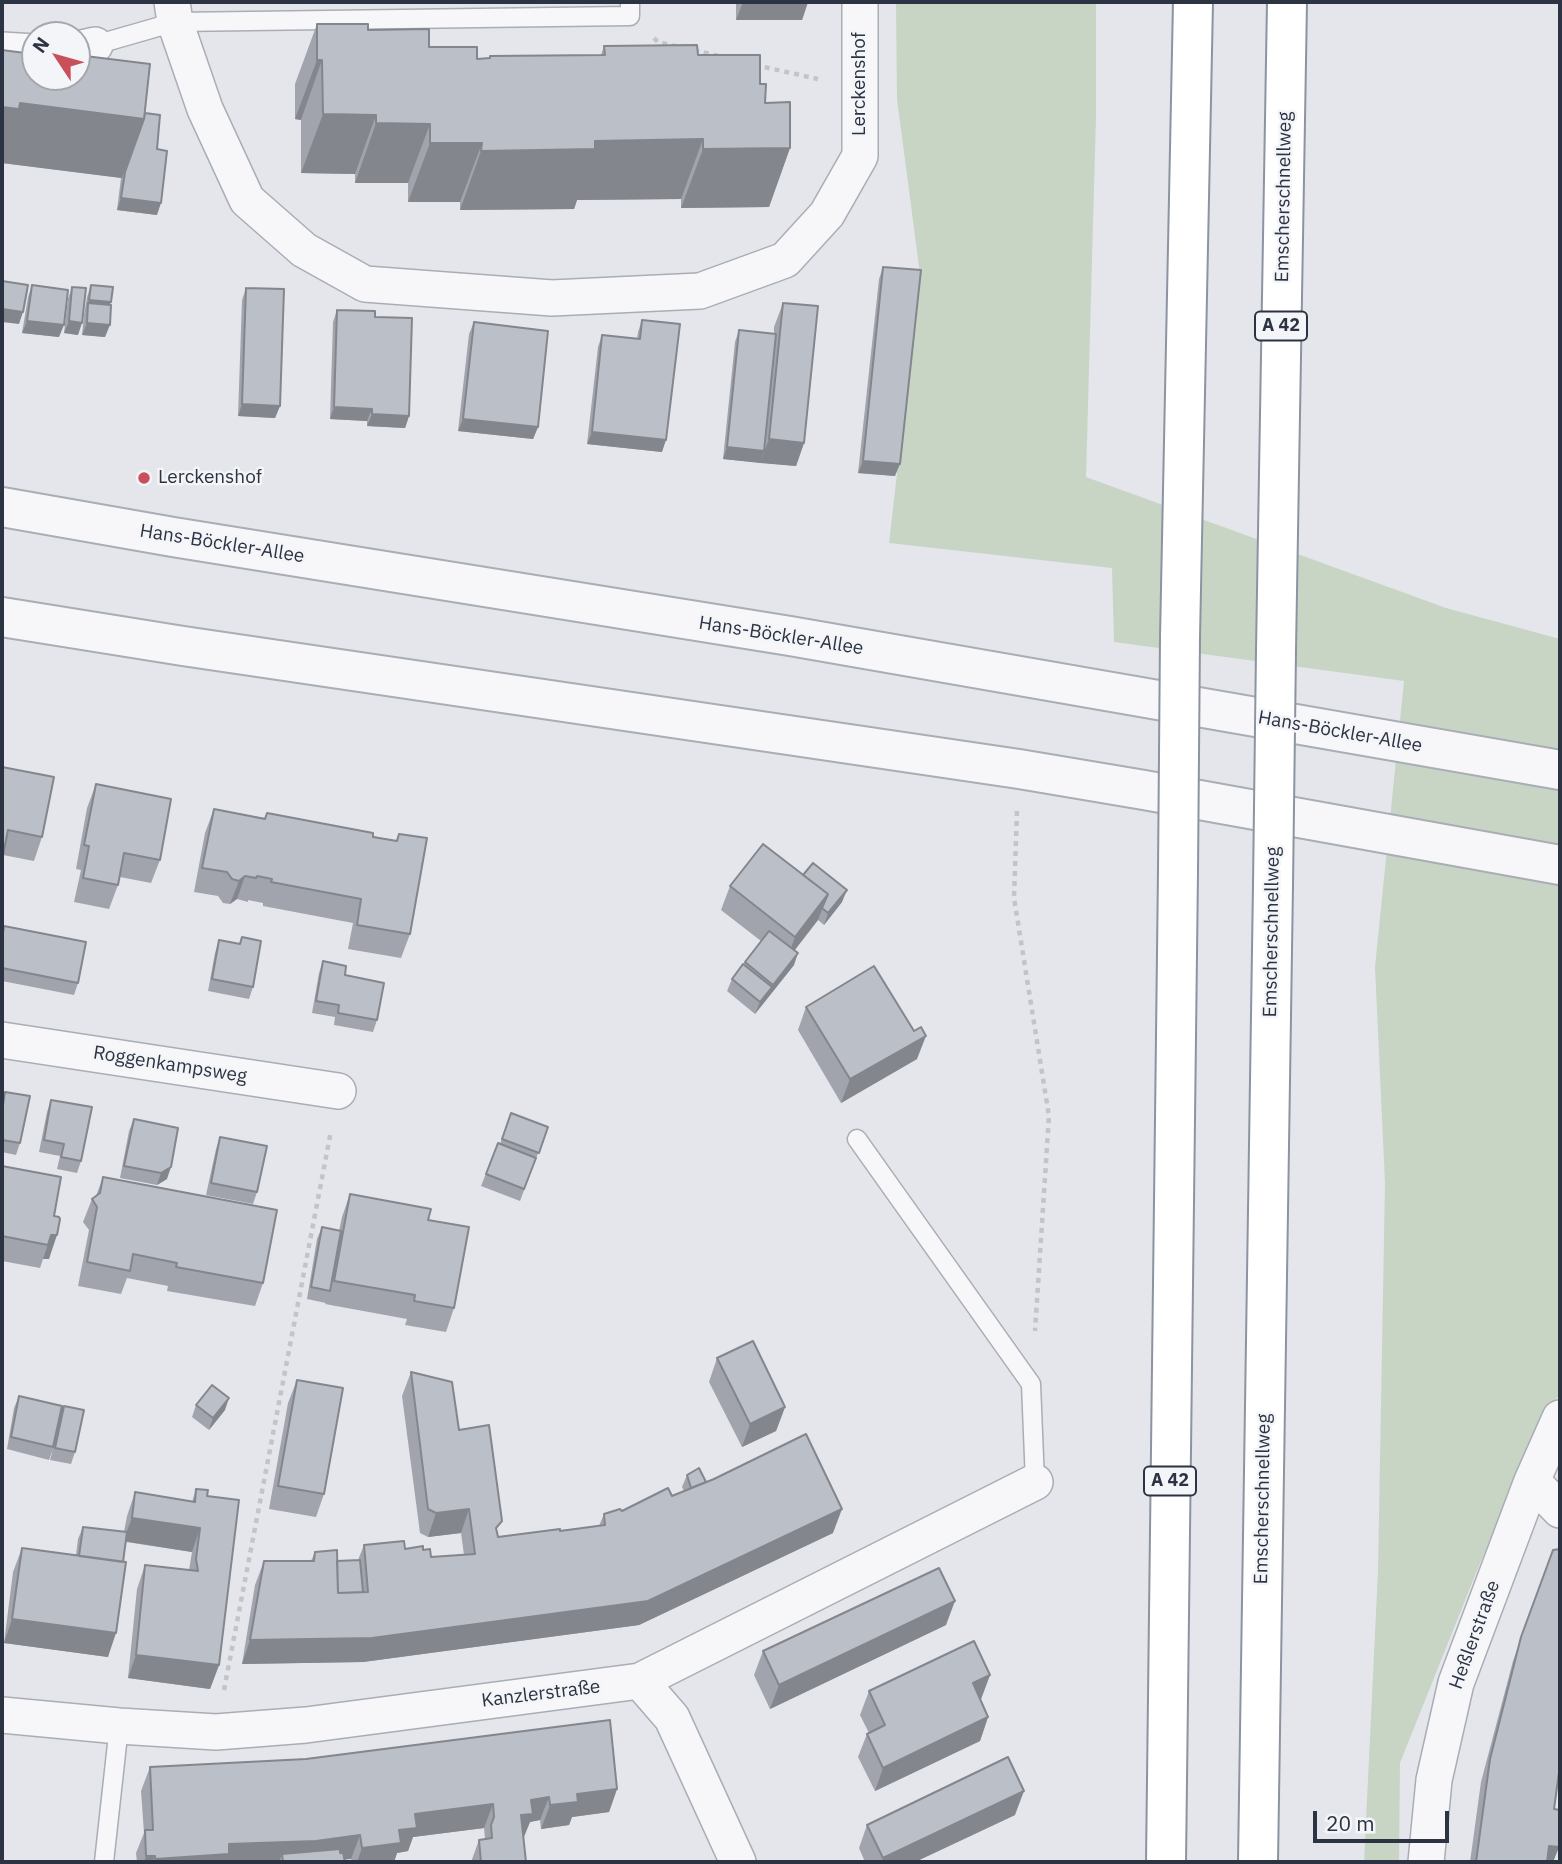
<!DOCTYPE html>
<html>
<head>
<meta charset="utf-8">
<style>
	body { margin:0 }
	#map { position:relative; width:1562px; height:1864px; overflow:hidden; background:#e4e6eb; font-family:"IBM Plex Sans",sans-serif }
	canvas { display:block }
	.frame { position:absolute; inset:0; border:4px solid #2c3343; pointer-events:none }
	.north { position:absolute; left:21px; top:21px; width:70px; height:70px; box-sizing:border-box; background:#f4f5f8; border:2px solid #a4a7b0; border-radius:50%; rotate:306deg; font-size:19px; font-weight:700; line-height:28px; text-align:center; color:#2c3343 }
	.north::after { content:''; display:block; margin:auto; width:24px; height:32px; background:#c9505a; clip-path:polygon(50% 0,100% 100%,50% 72%,0 100%) }
	.scale { position:absolute; left:1313px; top:1811px; width:136px; height:32px; box-sizing:border-box; border:4px solid #2c3343; border-top:0; padding-left:9px; font-size:21px; line-height:24px; white-space:nowrap; color:#2c3343; -webkit-text-stroke:5px #f4f5f8; paint-order:stroke }
</style>
</head>
<body>
<div id="map">
<canvas width="1562" height="1864"></canvas>
<div class="frame"></div>
<div class="north">N</div>
<div class="scale">20 m</div>
</div>
<script>
const g = document.querySelector('canvas').getContext('2d');
g.lineJoin = 'round';
function paint(path, color) { g.fillStyle = color; g.fill(path, 'evenodd'); }
const toPath = rows => new Path2D(rows.map(r => 'M' + r).join(''));
function trace(path, color, width, dash) { g.strokeStyle = color; g.lineWidth = width; g.lineCap = dash ? 'butt' : 'round'; g.setLineDash(dash || []); g.stroke(path); }
function drawText(font, color, halo, rows, align = 'center') {
  g.font = font + ' "IBM Plex Sans",sans-serif'; g.lineWidth = 5; g.setLineDash([]); g.textBaseline = 'middle'; g.strokeStyle = halo; g.fillStyle = color; for (const [text, x, y, turn = 0] of rows) {
    g.save(); g.translate(x, y); g.rotate((+turn || 0) * Math.PI / 180); g.textAlign = isNaN(turn) ? turn : align; if (halo) g.strokeText(text, 0, 0); g.fillText(text, 0, 0); g.restore();
  }
}
paint(toPath([
	[896,2,1096,2,1096,116,1086,477,1446,608,1560,639,1560,1394,1542,1416,1476,1573,1400,1763,1399,1862,1364,1862,1378,1571,1385,1183,1375,967,1404,681,1114,642,1112,568,889,543,920,274,897,99]
]), '#c8d5c5');
const service = toPath([
	[95,45,175,22,630,16,630,2],
	[857,1139,1031,1384,1035,1482],
	[104,1862,119,1726]
]);
const minor = toPath([
	[172,2,175,22,205,109,247,200,304,250,365,284,552,298,700,291,785,260,827,214,860,156,860,2],
	[77,49,95,45],
	[2,50,35,52],
	[2,1040,338,1091],
	[1532,1481,1560,1510],
	[640,1681,672,1718,738,1862],
	[2,1715,119,1726,216,1732,306,1725,640,1681,1035,1482],
	[1426,1862,1434,1780,1456,1683,1532,1481,1560,1418]
]);
const tertiary = toPath([
	[2,507,173,537,790,636,1560,770],
	[2,617,183,646,1019,769,1144,790,1560,865]
]);
const motorway = toPath([
	[1180,637,1193,2],
	[1276,650,1287,2],
	[1166,1862,1178,871],
	[1258,1862,1273,885]
]);
trace(service, '#a9adb5', 21);
trace(minor, '#a9adb5', 38);
trace(tertiary, '#a9adb5', 42);
trace(motorway, '#8c93a1', 42);
trace(toPath([
	[654,38,658,42,679,47],
	[694,50,719,56],
	[755,65,818,79],
	[1017,811,1014,898,1049,1116,1035,1331],
	[224,1690,331,1131]
]), '#c2c4ca', 4.5, [5, 5]);
trace(service, '#f7f7f9', 18);
trace(minor, '#f7f7f9', 35);
trace(tertiary, '#f7f7f9', 38);
trace(motorway, '#fff', 38);
const motorwayBridge = toPath([
	[1178,871,1180,637],
	[1273,885,1276,650]
]);
trace(motorwayBridge, '#8c93a1', 42, []);
trace(motorwayBridge, '#fff', 38);
paint(toPath([
	[736,2,808,2,802,20,736,20],
	[317,24,368,30,429,47,477,59,489,58,490,56,601,55,604,46,698,55,760,84,765,103,790,148,769,207,681,208,681,199,577,200,574,209,460,210,460,202,408,202,408,183,355,183,355,174,301,173,301,120,295,119,295,84],
	[26,48,145,113,157,149,157,215,117,210,121,178,2,163,2,50,24,53],
	[883,267,895,476,858,473,879,279],
	[32,285,59,337,22,333,28,297],
	[91,285,110,305,105,337,82,335,84,315,87,297],
	[72,287,78,335,64,333,68,299],
	[246,288,280,406,275,418,238,416,242,300],
	[783,303,804,443,796,466,723,459,735,342,739,330,774,334,774,327],
	[337,310,375,317,409,416,405,428,367,426,367,421,330,419,333,322],
	[642,320,662,452,587,444,598,347,602,335,637,339,638,332],
	[474,322,538,427,533,439,458,431,469,334],
	[2,767,42,837,34,861,3,855],
	[96,784,160,860,151,883,120,877,118,885,109,909,74,902,81,870,76,869,87,808],
	[214,809,265,818,267,813,396,841,399,834,410,934,401,958,348,949,353,923,263,906,263,903,248,900,248,902,237,899,230,904,223,903,218,896,194,892,205,833],
	[803,875,842,902,824,925,818,920,795,950,794,965,755,1014,727,991,732,979,761,941,721,910,730,886],
	[4,926,78,983,74,995,2,981,2,933],
	[242,937,253,987,249,999,208,991,215,953,219,940,239,944],
	[323,961,345,975,377,1020,373,1032,334,1025,335,1017,312,1013,319,973],
	[806,1007,917,1059,841,1103,798,1030],
	[5,1092,20,1143,16,1155,2,1152,2,1102],
	[51,1100,81,1161,77,1173,57,1169,60,1156,39,1152,47,1112],
	[511,1113,548,1127,520,1201,481,1186,498,1143,500,1144],
	[134,1119,167,1179,157,1185,120,1178,129,1131],
	[220,1137,257,1192,253,1204,206,1195,216,1149],
	[2,1166,54,1216,49,1259,43,1259,40,1268,2,1261],
	[103,1177,263,1283,255,1306,167,1291,168,1286,127,1278,121,1294,78,1286,89,1230,83,1222,92,1199,96,1196],
	[350,1194,428,1220,454,1308,446,1332,405,1325,407,1319,325,1304,326,1303,307,1299,317,1239,322,1227,339,1231,342,1217],
	[717,1358,785,1407,776,1431,742,1447,709,1382],
	[411,1372,459,1430,498,1537,599,1526,604,1514,622,1511,684,1491,682,1487,687,1475,833,1533,639,1625,363,1662,242,1664,255,1585,264,1561,311,1561,315,1552,337,1561,358,1560,364,1545,423,1550,431,1557,464,1555,461,1533,428,1537,420,1533,402,1396],
	[297,1380,324,1494,316,1517,269,1509,288,1403],
	[19,1396,59,1418,64,1406,75,1452,71,1464,50,1460,53,1449,49,1460,7,1449,14,1408],
	[196,1405,225,1410,209,1430,192,1417],
	[196,1489,207,1496,219,1665,210,1689,128,1678,137,1589,145,1565,189,1570,192,1552,126,1542,108,1657,4,1643,13,1572,22,1548,76,1555,78,1539,83,1527,124,1532,127,1516,135,1492,192,1502],
	[1553,1550,1559,1772,1554,1809,1559,1847,1553,1862,1470,1862,1481,1782,1513,1661],
	[946,1625,770,1709,754,1675,763,1651],
	[990,1675,981,1699,980,1699,988,1717,980,1741,875,1791,858,1757,867,1734,869,1733,860,1715,869,1691],
	[150,1767,617,1789,609,1812,572,1817,569,1825,541,1829,540,1820,530,1822,523,1837,526,1862,471,1862,479,1840,485,1839,484,1828,413,1837,408,1851,397,1853,394,1862,352,1862,351,1859,344,1859,345,1862,137,1862,136,1853,144,1833,141,1791],
	[1015,1815,915,1862,865,1862,859,1848,867,1825]
]), '#a1a4ac');
paint(toPath([
	[743,2,808,2,802,20,736,20],
	[317,60,322,60,301,120,295,119],
	[20,103,144,119,122,178,2,163,2,107],
	[323,114,376,115,355,174,301,173],
	[376,123,430,124,408,183,355,183],
	[703,139,681,199,577,200,574,209,460,210,481,151,595,141],
	[430,143,482,143,460,202,408,202],
	[790,148,769,207,681,208,703,149],
	[121,198,161,203,157,215,117,210],
	[89,300,111,302,107,314,88,304],
	[2,309,23,312,19,324,2,322],
	[27,321,64,325,59,337,22,333],
	[69,321,82,323,78,335,64,333],
	[87,323,110,325,105,337,82,335],
	[242,404,280,406,275,418,238,416],
	[334,407,372,409,367,421,330,419],
	[372,414,409,416,405,428,367,426],
	[463,419,538,427,533,439,458,431],
	[592,432,666,440,662,452,587,444],
	[769,439,804,443,796,466,760,463],
	[727,447,764,451,760,463,723,459],
	[863,461,900,464,895,476,858,473],
	[245,876,237,899,230,904,239,881],
	[847,890,842,902,824,925,828,913],
	[828,894,818,920,786,961,795,937],
	[798,953,794,965,755,1014,760,1002],
	[926,1036,917,1059,841,1103,850,1079],
	[171,1167,167,1179,157,1185,161,1173],
	[51,1235,57,1235,49,1259,43,1259],
	[229,1398,225,1410,209,1430,213,1418],
	[785,1407,776,1431,742,1447,750,1424],
	[469,1509,461,1533,428,1537,436,1513],
	[842,1509,833,1533,639,1625,363,1662,242,1664,250,1640],
	[132,1518,200,1528,192,1552,123,1541],
	[955,1601,946,1625,770,1709,779,1685],
	[12,1619,116,1633,108,1657,4,1643],
	[136,1655,219,1665,210,1689,128,1678],
	[990,1675,981,1699,964,1707,973,1683],
	[988,1717,980,1741,875,1791,883,1768],
	[617,1789,609,1812,572,1817,569,1825,541,1829,550,1805,577,1794],
	[1024,1791,1015,1815,915,1862,882,1862,883,1858],
	[549,1797,540,1820,530,1822,524,1837,512,1839,521,1815,531,1800],
	[493,1804,484,1828,413,1837,408,1851,397,1853,394,1862,357,1862,362,1848,399,1830,415,1814],
	[360,1835,351,1859,322,1862,282,1854,279,1862,153,1862,155,1859,229,1844],
	[1549,1846,1559,1847,1553,1862,1543,1862],
	[146,1856,155,1856,152,1862,144,1862]
]), '#83868c');
const building = toPath([
	[317,24,368,24,368,30,429,29,429,47,477,47,477,59,490,58,490,56,605,55,604,46,697,45,698,55,760,55,760,84,766,84,765,103,790,102,790,148,703,149,703,139,595,141,595,149,481,151,482,143,430,143,430,124,376,123,376,115,323,114,322,60,317,60,317,24],
	[26,48,35,50,35,77,77,77,77,55,150,64,144,119,20,103,19,109,2,107,2,50,25,53,26,48],
	[145,113,160,115,157,149,167,151,161,203,121,198,125,172,144,119,145,113],
	[883,267,921,270,900,464,863,461,883,267],
	[2,281,28,285,23,312,2,309,2,281],
	[32,285,68,290,64,325,27,321,32,285],
	[91,285,113,287,111,302,89,300,91,285],
	[72,287,86,288,82,323,69,321,72,287],
	[246,288,284,289,280,406,242,404,246,288],
	[88,303,111,305,110,325,87,323,88,303],
	[783,303,818,306,804,443,769,439,783,303],
	[337,310,375,311,375,317,412,318,409,416,372,414,372,409,334,407,337,310],
	[642,320,680,324,666,440,592,432,602,335,640,339,642,320],
	[474,322,548,331,538,427,463,419,474,322],
	[739,330,776,334,764,451,727,447,739,330],
	[2,767,54,777,42,837,8,830,2,860,2,767],
	[96,784,171,799,160,860,124,853,118,885,83,878,89,846,84,845,96,784],
	[214,809,265,819,267,813,373,833,373,837,397,841,399,834,427,838,410,934,357,925,361,899,271,882,272,879,257,876,256,878,245,876,239,881,232,879,227,872,202,868,214,809],
	[763,844,828,894,795,937,730,886,763,844],
	[813,863,847,890,828,913,822,908,828,894,803,875,813,863],
	[4,926,86,942,78,983,2,968,2,938,4,926],
	[769,931,798,953,773,985,745,962,769,931],
	[242,937,261,941,253,987,212,979,219,940,240,944,242,937],
	[323,961,346,966,345,975,384,983,377,1020,338,1013,339,1005,316,1001,323,961],
	[743,964,772,987,760,1002,732,979,743,964],
	[874,966,914,1031,921,1027,926,1036,850,1079,806,1007,874,966],
	[5,1092,30,1096,20,1143,2,1140,2,1111,5,1092],
	[51,1100,92,1107,81,1161,61,1157,64,1144,44,1140,51,1100],
	[511,1113,548,1127,539,1153,502,1139,511,1113],
	[134,1119,178,1128,171,1167,161,1173,124,1166,134,1119],
	[220,1137,267,1146,257,1192,211,1183,220,1137],
	[498,1143,536,1158,524,1189,486,1174,498,1143],
	[2,1166,61,1177,54,1216,59,1217,60,1219,57,1235,51,1235,48,1245,2,1236,2,1166],
	[103,1177,277,1210,263,1283,176,1267,177,1263,133,1254,130,1271,87,1262,97,1207,92,1199,100,1193,103,1177],
	[350,1194,431,1209,428,1220,469,1227,454,1308,414,1301,415,1295,334,1281,350,1194],
	[322,1227,341,1231,330,1291,311,1287,322,1227],
	[753,1341,785,1407,750,1424,717,1358,753,1341],
	[411,1372,452,1382,459,1430,489,1425,502,1521,496,1528,498,1537,560,1529,560,1531,605,1525,604,1514,620,1509,622,1511,668,1488,672,1496,714,1479,806,1434,842,1509,648,1601,372,1638,250,1640,264,1561,314,1561,315,1552,337,1550,338,1593,368,1592,364,1545,404,1541,405,1549,423,1546,423,1550,430,1549,431,1557,475,1554,469,1509,436,1513,428,1509,411,1372],
	[297,1380,343,1388,324,1494,278,1486,297,1380],
	[212,1385,229,1398,213,1418,196,1405,212,1385],
	[19,1396,62,1406,53,1447,11,1437,19,1396],
	[64,1406,84,1410,75,1452,55,1448,64,1406],
	[699,1468,706,1482,691,1488,687,1475,699,1468],
	[196,1489,208,1490,207,1496,239,1500,219,1665,136,1655,145,1565,198,1571,196,1559,200,1528,132,1518,135,1492,195,1502,196,1489],
	[83,1527,127,1532,123,1562,79,1556,83,1527],
	[22,1548,126,1562,116,1633,12,1619,22,1548],
	[1560,1549,1560,1765,1554,1809,1560,1810,1560,1834,1559,1847,1549,1846,1547,1862,1476,1862,1490,1759,1521,1637,1553,1550,1560,1549],
	[360,1560,363,1592,338,1593,337,1561,360,1560],
	[939,1568,955,1601,779,1685,763,1651,939,1568],
	[974,1641,990,1675,973,1683,988,1717,883,1768,867,1734,885,1725,869,1691,974,1641],
	[610,1720,617,1789,577,1794,578,1802,550,1805,549,1797,531,1800,533,1814,521,1815,526,1862,481,1862,479,1840,492,1838,491,1825,494,1817,493,1804,415,1814,417,1828,399,1830,401,1843,362,1848,360,1835,316,1841,229,1844,229,1854,155,1859,155,1856,146,1856,145,1830,153,1830,150,1767,306,1759,610,1720],
	[1008,1757,1024,1791,883,1858,867,1825,1008,1757],
	[340,1849,340,1853,343,1853,345,1862,283,1862,282,1854,340,1849]
]);
paint(building, '#bbbfc8');
trace(building, '#83868c', 2);
for (const [x, y, r, color] of [
	[144,478,7,"#c9505a"]
]) { const dot = new Path2D(); dot.arc(x, y, r, 0, 2 * Math.PI); g.fillStyle = color; g.fill(dot); trace(dot, '#f4f5f8', 2.5); }
for (const [x, y, w] of [
	[1281,326,52],
	[1170,1481,52]
]) { const box = new Path2D(); box.roundRect(x - w / 2, y - 14.5, w, 29, 5); g.fillStyle = '#f4f5f8'; g.fill(box); trace(box, '#2c3343', 2); }
drawText('bold 18px', '#2c3343', null, [
	["A 42",1281,326],
	["A 42",1170,1481]
]);
drawText('19px', '#2c3343', '#f4f5f8', [
	["Lerckenshof",860,84,-90],
	["Emscherschnellweg",1284,197,-89],
	["Hans-Böckler-Allee",222,544,9],
	["Hans-Böckler-Allee",781,636,9],
	["Hans-Böckler-Allee",1340,732,10],
	["Emscherschnellweg",1272,932,-89],
	["Roggenkampsweg",170,1065,9],
	["Emscherschnellweg",1263,1499,-89],
	["Heßlerstraße",1475,1635,-70],
	["Kanzlerstraße",541,1694,-7]
]);
drawText('19px', '#2c3343', '#f4f5f8', [
	["Lerckenshof",158,478]
], 'left');
</script>
</body>
</html>
